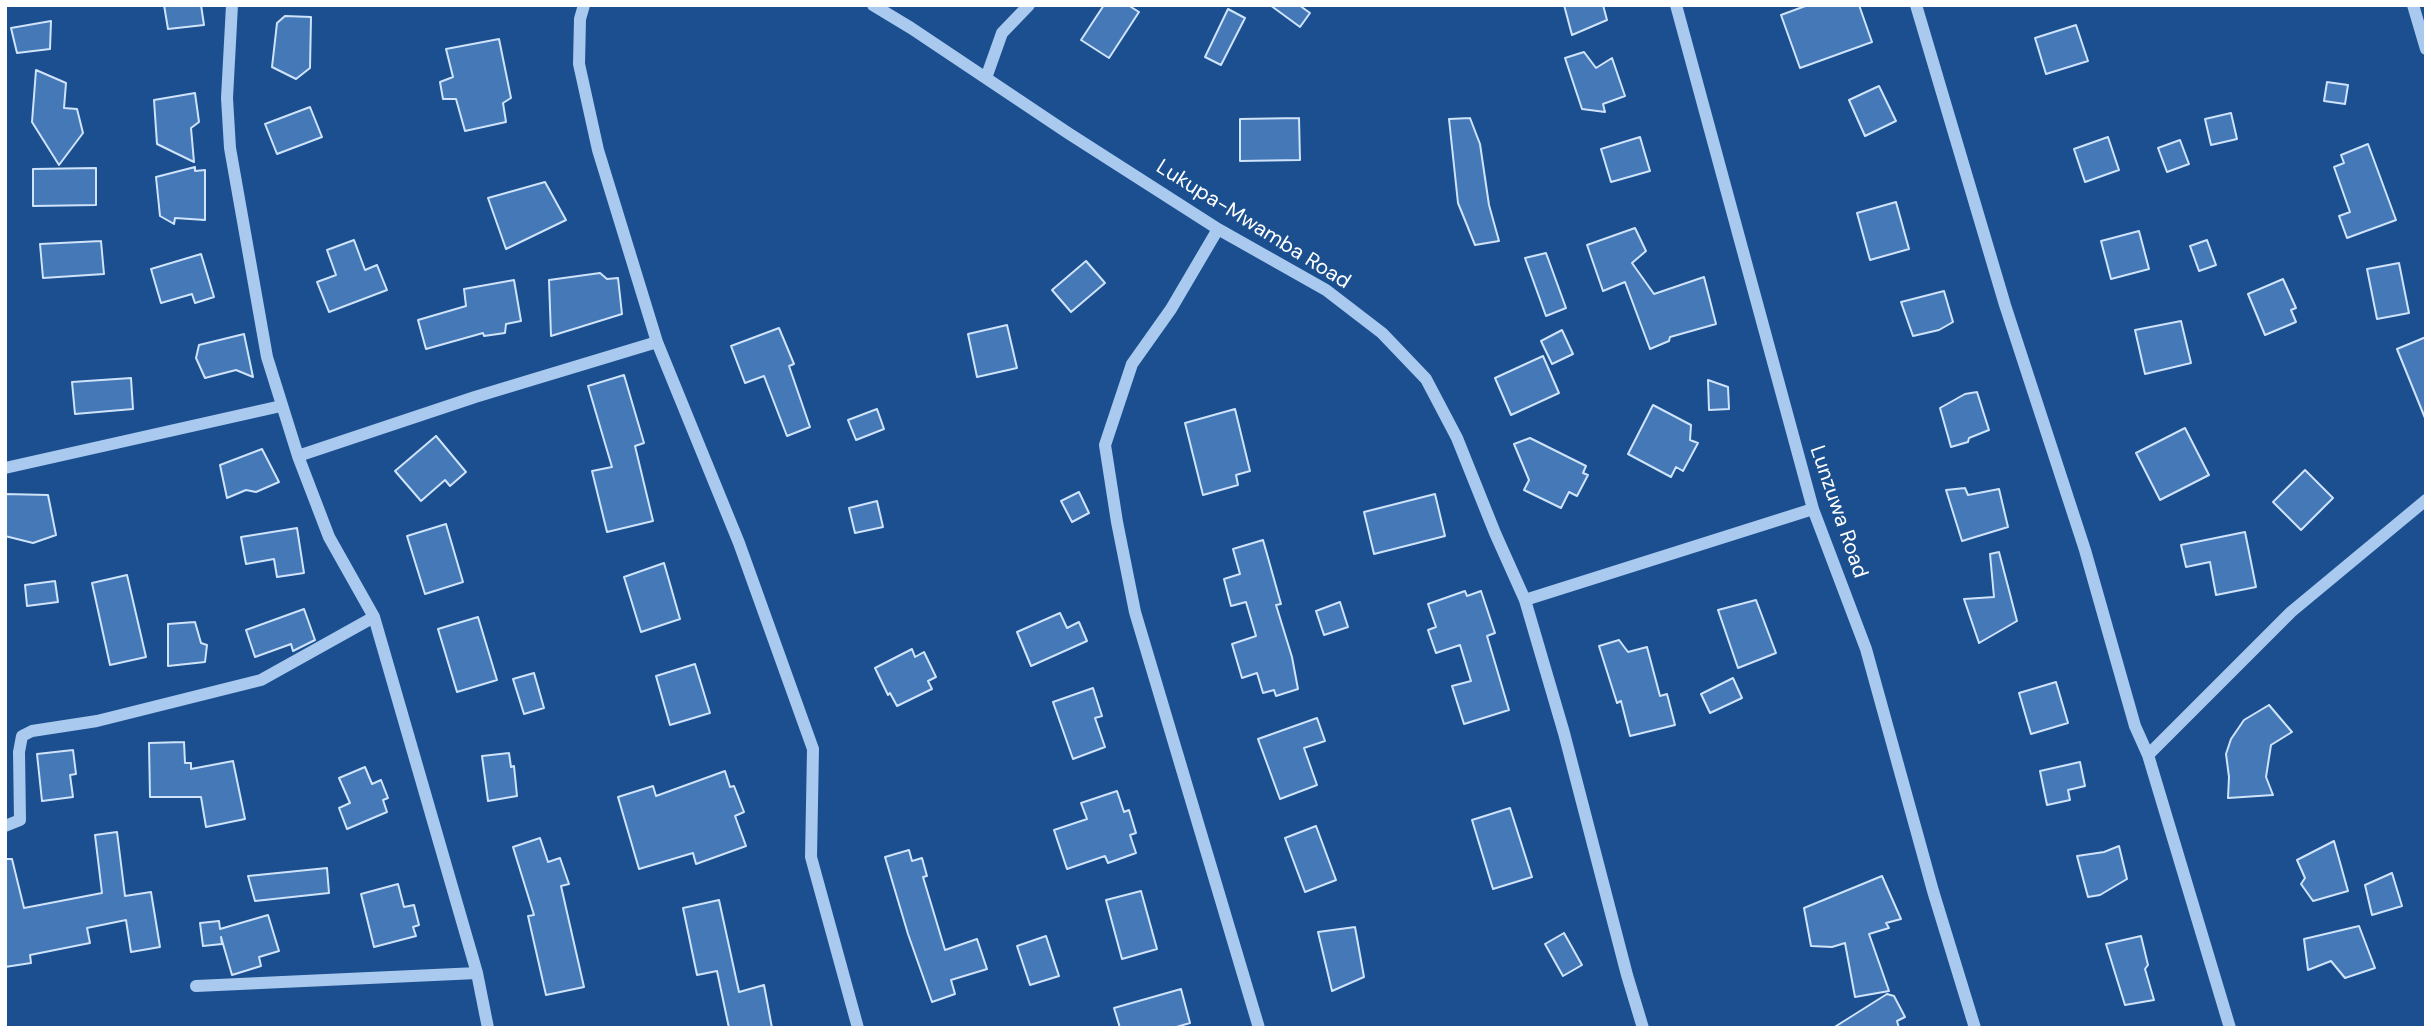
<!DOCTYPE html>
<html>
<head>
<meta charset="utf-8">
<style>
	body { margin:0 }
	#map { position:relative; width:2431px; height:1033px; overflow:hidden; background:#1b4f8f; font-family:"DM Sans",sans-serif }
	canvas { display:block }
	.frame { position:absolute; inset:0; border:7px solid #fff; pointer-events:none }
</style>
</head>
<body>
<div id="map">
<canvas width="2431" height="1033"></canvas>
<div class="frame"></div>
</div>
<script>
const g = document.querySelector('canvas').getContext('2d');
g.lineJoin = 'round';
function paint(path, color) { g.fillStyle = color; g.fill(path, 'evenodd'); }
const toPath = rows => new Path2D(rows.map(r => 'M' + r).join(''));
function trace(path, color, width, dash) { g.strokeStyle = color; g.lineWidth = width; g.lineCap = dash ? 'butt' : 'round'; g.setLineDash(dash || []); g.stroke(path); }
function drawText(font, color, halo, rows, align = 'center') {
  g.font = font + ' "DM Sans",sans-serif'; g.lineWidth = 7; g.setLineDash([]); g.textBaseline = 'middle'; g.strokeStyle = halo; g.fillStyle = color; for (const [text, x, y, turn = 0] of rows) {
    g.save(); g.translate(x, y); g.rotate((+turn || 0) * Math.PI / 180); g.textAlign = isNaN(turn) ? turn : align; if (halo) g.strokeText(text, 0, 0); g.fillText(text, 0, 0); g.restore();
  }
}
const building = toPath([
	[164,5,201,5,204,25,168,29,164,5],
	[1104,5,1128,5,1139,12,1109,58,1081,40,1104,5],
	[1270,5,1299,5,1310,13,1300,27,1270,5],
	[1564,5,1603,5,1607,20,1572,35,1564,5],
	[1808,5,1859,5,1872,42,1800,68,1781,15,1808,5],
	[1228,9,1245,18,1221,65,1205,57,1228,9],
	[285,16,311,17,310,68,296,79,272,67,277,23,285,16],
	[51,21,50,49,17,53,11,28,51,21],
	[2076,25,2088,61,2046,74,2035,38,2076,25],
	[499,39,511,98,503,103,506,122,465,131,456,99,443,99,440,82,453,77,446,49,499,39],
	[1584,52,1596,68,1612,58,1625,96,1603,104,1605,112,1582,109,1565,58,1584,52],
	[36,70,66,83,64,108,77,109,83,133,59,165,32,122,36,70],
	[2327,82,2348,85,2345,104,2324,101,2327,82],
	[1879,86,1896,121,1865,136,1849,100,1879,86],
	[195,93,199,122,191,128,194,162,157,144,154,100,195,93],
	[310,107,322,137,277,154,265,124,310,107],
	[2231,113,2237,139,2211,145,2205,119,2231,113],
	[1299,118,1300,160,1240,161,1240,119,1299,118],
	[1470,118,1480,144,1489,205,1499,241,1475,245,1458,203,1449,119,1470,118],
	[1640,137,1650,171,1611,182,1601,149,1640,137],
	[2108,137,2119,170,2085,182,2074,149,2108,137],
	[2180,140,2189,164,2167,172,2158,148,2180,140],
	[2368,144,2396,220,2347,238,2339,216,2350,212,2334,167,2344,163,2341,155,2368,144],
	[195,167,195,171,205,170,205,220,175,218,174,224,160,216,156,177,195,167],
	[96,168,96,205,33,206,33,169,96,168],
	[545,182,566,220,506,249,488,198,545,182],
	[1896,202,1909,249,1870,260,1857,213,1896,202],
	[1635,228,1646,251,1632,263,1654,294,1704,277,1716,324,1670,337,1669,341,1650,349,1625,282,1603,291,1587,245,1635,228],
	[2139,231,2149,269,2111,279,2101,241,2139,231],
	[354,240,365,270,377,265,387,290,329,312,317,282,336,275,327,250,354,240],
	[2207,240,2216,265,2199,271,2190,246,2207,240],
	[101,241,104,274,43,278,40,244,101,241],
	[1546,253,1566,308,1546,316,1525,258,1546,253],
	[201,254,214,297,195,303,192,294,161,303,151,269,201,254],
	[1086,261,1105,283,1071,312,1052,290,1086,261],
	[2399,263,2409,313,2377,319,2367,269,2399,263],
	[600,273,607,279,618,278,622,314,551,336,549,280,600,273],
	[2283,279,2296,308,2291,310,2296,322,2265,335,2248,294,2283,279],
	[514,280,521,321,506,324,505,333,484,336,483,333,426,349,418,320,466,306,464,289,514,280],
	[1944,291,1953,322,1939,330,1913,336,1901,302,1944,291],
	[2181,321,2191,363,2145,374,2135,330,2181,321],
	[1007,325,1017,368,977,377,968,334,1007,325],
	[779,328,794,364,789,366,810,427,787,436,764,376,745,383,731,346,779,328],
	[1562,330,1573,354,1552,364,1541,341,1562,330],
	[244,334,253,377,236,370,205,378,196,358,199,345,244,334],
	[2426,337,2426,418,2425,418,2397,349,2426,337],
	[1543,356,1559,393,1511,415,1495,378,1543,356],
	[624,375,644,443,635,446,653,521,607,532,592,471,612,467,588,386,624,375],
	[131,378,133,409,75,414,72,382,131,378],
	[1708,380,1728,387,1729,409,1709,410,1708,380],
	[1977,392,1989,430,1969,438,1968,442,1951,447,1940,408,1965,394,1977,392],
	[1653,405,1691,425,1690,440,1698,443,1683,471,1676,467,1671,477,1628,454,1653,405],
	[877,409,884,429,856,440,848,420,877,409],
	[1235,409,1250,471,1236,475,1238,485,1203,495,1185,423,1235,409],
	[2185,428,2209,475,2160,500,2136,453,2185,428],
	[436,436,466,472,450,486,445,480,421,501,395,471,436,436],
	[1530,438,1586,466,1583,473,1588,475,1577,496,1569,492,1561,508,1524,490,1529,480,1514,444,1530,438],
	[262,449,279,482,256,492,246,490,227,498,220,465,262,449],
	[2305,470,2333,498,2301,530,2273,502,2305,470],
	[1965,488,1968,495,1999,489,2008,527,1962,541,1946,490,1965,488],
	[1079,492,1089,513,1072,522,1061,501,1079,492],
	[5,494,48,495,56,535,33,543,5,536,5,494],
	[1435,494,1445,536,1374,554,1364,512,1435,494],
	[877,501,883,527,855,533,849,508,877,501],
	[446,524,463,582,425,594,407,536,446,524],
	[297,528,304,573,277,577,274,559,246,564,241,537,297,528],
	[2245,532,2256,587,2216,595,2210,562,2186,567,2181,545,2245,532],
	[1263,540,1281,604,1276,605,1292,657,1298,689,1276,696,1274,690,1263,693,1257,673,1242,678,1232,644,1256,636,1246,602,1231,606,1224,579,1240,574,1233,549,1263,540],
	[1999,552,2017,621,1979,643,1964,599,1994,597,1990,554,1999,552],
	[664,563,680,619,641,632,624,577,664,563],
	[127,575,146,657,110,665,92,583,127,575],
	[55,581,58,602,27,606,25,585,55,581],
	[1465,591,1467,596,1481,591,1495,633,1487,636,1509,710,1464,724,1452,686,1471,681,1460,645,1436,653,1428,630,1436,627,1428,604,1465,591],
	[1756,600,1776,653,1738,668,1718,610,1756,600],
	[1340,602,1348,627,1324,635,1316,611,1340,602],
	[304,609,315,640,293,651,291,644,255,657,246,630,304,609],
	[1060,613,1067,628,1079,622,1087,641,1031,666,1017,632,1060,613],
	[478,617,497,680,457,692,438,629,478,617],
	[195,622,201,643,207,645,205,662,168,666,168,624,195,622],
	[1619,640,1628,652,1647,647,1660,696,1667,694,1675,725,1630,736,1621,701,1617,703,1599,646,1619,640],
	[912,649,915,657,924,652,936,677,928,681,932,689,897,706,890,693,888,695,875,668,912,649],
	[695,664,710,713,670,725,656,676,695,664],
	[534,673,544,708,524,714,513,679,534,673],
	[1733,678,1742,698,1710,713,1701,694,1733,678],
	[2056,682,2068,723,2031,734,2019,693,2056,682],
	[1093,688,1102,716,1095,718,1105,747,1073,759,1053,702,1093,688],
	[2269,705,2292,732,2271,745,2266,777,2273,795,2228,798,2229,777,2226,754,2231,739,2244,720,2269,705],
	[1317,718,1325,741,1304,748,1317,785,1280,799,1258,739,1317,718],
	[184,742,185,763,191,763,191,769,233,761,245,819,206,827,201,797,150,797,149,743,184,742],
	[73,750,76,774,70,775,73,797,42,801,37,754,73,750],
	[509,753,511,767,514,766,517,796,488,801,482,756,509,753],
	[2080,762,2085,786,2068,790,2070,800,2047,805,2040,771,2080,762],
	[365,767,372,784,381,780,388,798,383,800,387,812,347,829,339,808,350,803,339,778,365,767],
	[725,771,730,787,734,786,744,812,735,816,746,846,696,864,693,853,639,869,618,797,653,786,656,796,725,771],
	[1117,791,1124,812,1129,810,1136,833,1130,835,1136,853,1108,863,1105,856,1067,869,1054,830,1087,819,1081,803,1117,791],
	[1510,808,1532,877,1493,889,1472,820,1510,808],
	[1316,826,1336,880,1305,892,1285,838,1316,826],
	[117,832,125,896,151,892,160,947,131,952,126,920,87,928,90,943,30,955,31,963,5,967,5,859,12,859,24,908,102,893,95,835,117,832],
	[540,838,548,862,560,858,569,884,561,886,584,987,546,995,528,916,534,915,513,847,540,838],
	[2334,841,2348,891,2313,901,2301,884,2305,878,2297,860,2334,841],
	[2119,846,2127,879,2100,895,2088,897,2077,856,2104,852,2119,846],
	[909,850,912,861,922,858,927,876,923,877,945,950,977,939,987,969,951,980,955,994,932,1002,908,934,885,857,909,850],
	[327,868,329,893,255,901,248,876,327,868],
	[2392,873,2402,906,2372,915,2365,885,2392,873],
	[1882,876,1901,919,1886,923,1889,928,1869,934,1889,991,1855,997,1845,943,1832,947,1811,946,1804,908,1882,876],
	[398,884,404,907,414,905,419,925,413,927,416,936,374,947,361,894,398,884],
	[1141,891,1157,949,1122,959,1106,900,1141,891],
	[719,900,739,992,764,985,772,1028,729,1028,717,971,697,975,683,908,719,900],
	[268,915,279,951,259,957,261,966,232,975,221,937,222,944,203,946,200,923,219,921,220,929,268,915],
	[2359,926,2375,968,2345,978,2331,961,2308,970,2304,939,2359,926],
	[1355,927,1364,977,1332,991,1318,932,1355,927],
	[1564,933,1582,965,1563,976,1545,944,1564,933],
	[1046,936,1059,976,1030,985,1017,946,1046,936],
	[2141,936,2148,965,2145,969,2154,1000,2125,1005,2106,944,2141,936],
	[1181,989,1190,1023,1173,1028,1120,1028,1114,1008,1181,989],
	[1887,994,1894,996,1905,1017,1897,1021,1899,1028,1833,1028,1887,994]
]);
paint(building, '#4478b7');
trace(building, '#cfe3fa', 2);
trace(toPath([
	[232,5,227,98,230,148,267,357,298,456,329,537,374,617,477,973,488,1028],
	[584,5,580,19,579,64,598,150,657,342,739,543,813,749,811,857,858,1028],
	[873,5,911,28,1068,133,1218,229,1326,290,1382,333,1426,379,1457,438,1495,533,1525,600,1564,733,1627,975,1643,1028],
	[1676,5,1813,509,1866,649,1933,891,1975,1028],
	[1916,5,2005,305,2085,550,2135,726,2148,755,2230,1028],
	[2413,5,2426,49],
	[986,78,1002,33,1029,5],
	[1218,229,1171,309,1132,364,1105,445,1117,522,1135,612,1259,1028],
	[298,456,475,397,657,342],
	[5,468,281,406],
	[1525,600,1813,509],
	[2148,755,2291,612,2426,500],
	[5,826,20,820,19,752,22,736,32,731,97,721,261,680,374,617],
	[196,986,477,973]
]), '#a9c9ee', 12);
drawText('21px', '#fff', '#1b4f8f', [
	["Lukupa-Mwamba Road",1253,225,32],
	["Lunzuwa Road",1838,512,71]
]);
</script>
</body>
</html>
